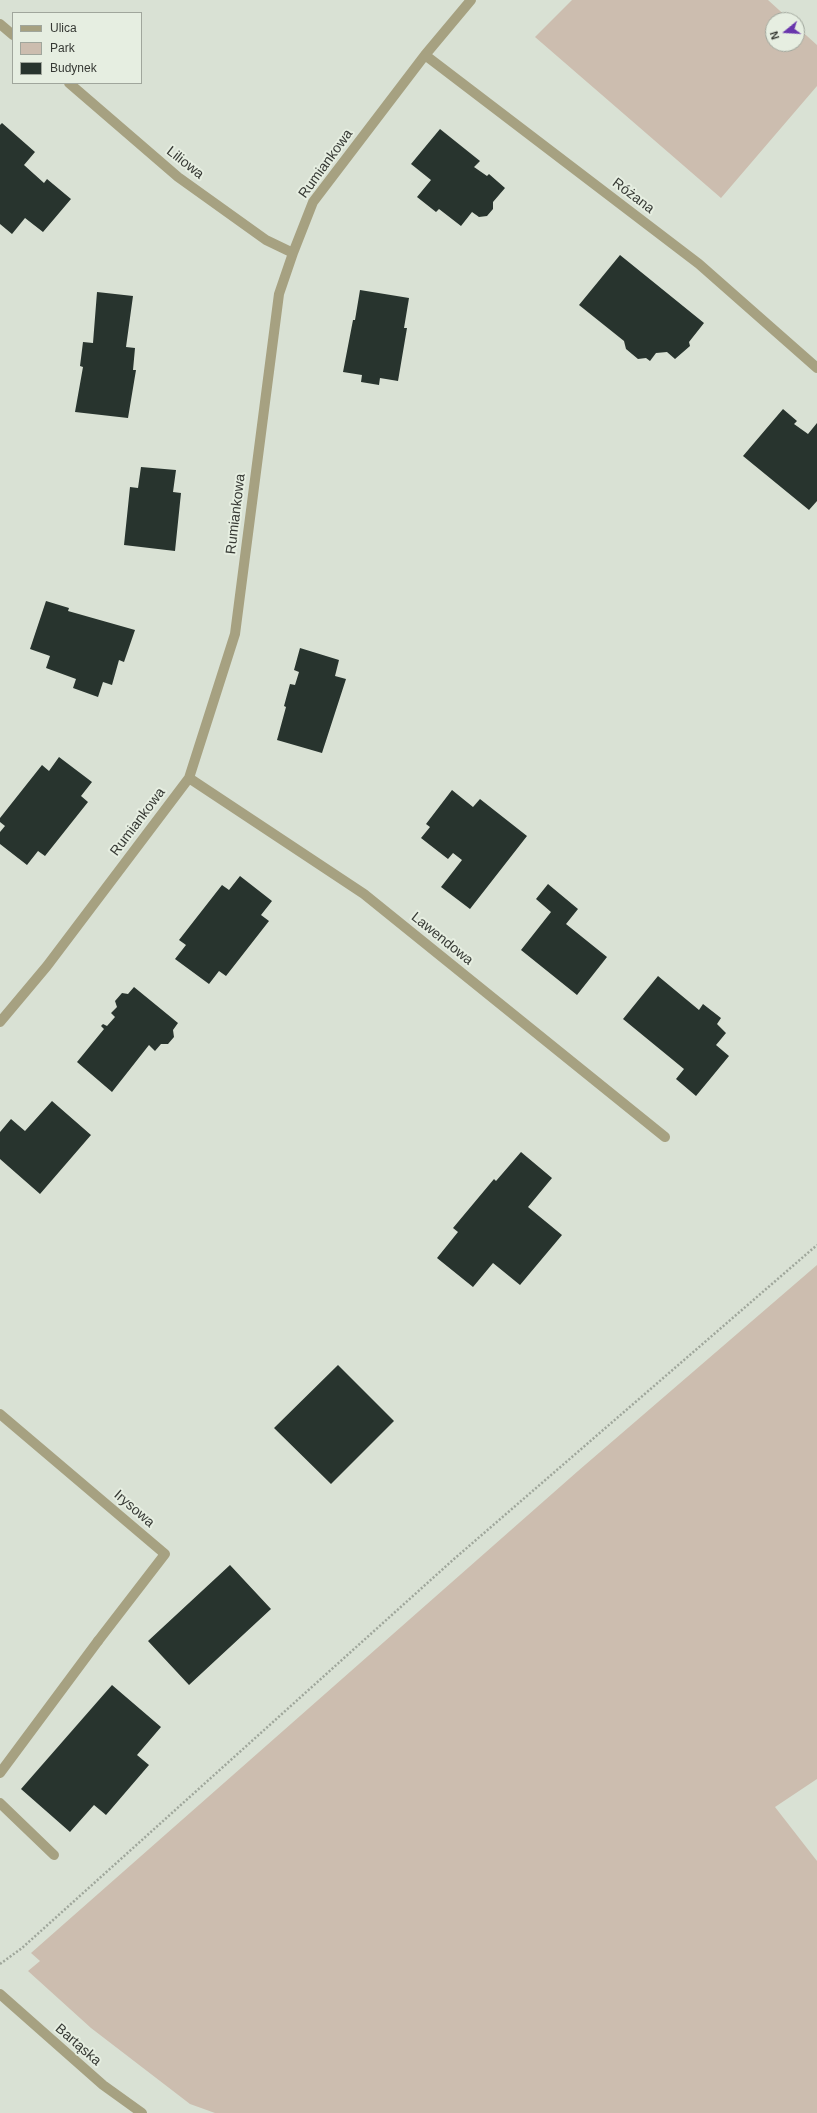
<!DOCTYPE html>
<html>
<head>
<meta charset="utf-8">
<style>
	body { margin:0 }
	#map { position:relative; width:817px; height:2113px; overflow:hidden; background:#d9e1d4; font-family:Arial,sans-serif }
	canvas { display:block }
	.legend { position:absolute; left:12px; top:12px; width:130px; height:72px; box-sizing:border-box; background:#e6eee1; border:1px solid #a0a69c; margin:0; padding:5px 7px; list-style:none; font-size:12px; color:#363934 }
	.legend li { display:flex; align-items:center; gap:8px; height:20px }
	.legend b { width:20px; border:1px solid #a0a69c }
	.north { position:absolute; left:765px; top:12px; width:40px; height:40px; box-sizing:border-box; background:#e6eee1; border:1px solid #a0a69c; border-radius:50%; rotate:252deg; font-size:11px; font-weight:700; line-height:16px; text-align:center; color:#363934 }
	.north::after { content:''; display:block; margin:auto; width:14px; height:18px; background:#6835ac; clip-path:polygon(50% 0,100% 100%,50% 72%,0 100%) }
</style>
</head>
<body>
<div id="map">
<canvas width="817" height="2113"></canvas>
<ul class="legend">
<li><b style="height:5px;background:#a6a181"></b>Ulica</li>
<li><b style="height:11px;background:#ccbdaf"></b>Park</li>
<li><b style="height:11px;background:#28342e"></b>Budynek</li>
</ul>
<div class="north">N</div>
</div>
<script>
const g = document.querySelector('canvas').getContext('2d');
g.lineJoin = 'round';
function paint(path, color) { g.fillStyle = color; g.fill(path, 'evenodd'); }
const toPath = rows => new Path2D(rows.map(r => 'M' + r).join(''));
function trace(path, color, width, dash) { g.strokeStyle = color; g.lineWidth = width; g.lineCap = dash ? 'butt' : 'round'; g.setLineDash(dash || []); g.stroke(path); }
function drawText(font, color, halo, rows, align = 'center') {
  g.font = font + ' Arial,sans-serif'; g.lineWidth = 4; g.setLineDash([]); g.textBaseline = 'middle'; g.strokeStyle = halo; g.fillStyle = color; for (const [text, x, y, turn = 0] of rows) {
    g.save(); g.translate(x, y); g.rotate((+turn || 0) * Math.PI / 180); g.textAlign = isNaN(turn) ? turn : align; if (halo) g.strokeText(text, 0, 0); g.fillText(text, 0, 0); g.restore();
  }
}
paint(toPath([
	[572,0,768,0,790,20,773,20,773,44,797,44,797,27,817,45,817,86,721,198,535,37],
	[817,1265,817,1779,775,1807,817,1861,817,2113,215,2113,190,2104,91,2028,28,1971,40,1961,31,1953,578,1471]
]), '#ccbdaf');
paint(toPath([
	[2,123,35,152,24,165,44,183,47,179,71,199,43,232,25,218,12,234,0,224,0,125],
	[440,129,480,161,474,167,487,176,489,174,505,188,493,202,493,209,487,216,479,217,472,212,461,226,439,209,436,212,417,197,431,180,411,164],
	[620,255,704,323,689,342,690,346,675,359,667,352,656,353,650,361,646,358,638,359,626,349,624,341,579,305],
	[360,290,409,298,404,328,407,328,398,381,380,378,379,385,361,382,362,375,343,372,353,320,355,320],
	[97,292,133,296,126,347,135,348,133,370,136,370,128,418,75,412,83,367,80,366,83,342,93,343],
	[783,409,797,421,794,424,808,434,817,423,817,501,809,510,743,456],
	[141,467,176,470,173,492,181,493,175,551,124,545,130,487,138,488],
	[46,601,69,608,68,611,135,630,124,662,119,660,112,685,103,682,98,697,73,688,76,679,46,668,50,656,30,649],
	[300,648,339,660,335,676,346,679,322,753,277,740,286,707,284,706,290,684,295,685,299,672,294,670],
	[59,757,92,782,81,796,88,802,45,856,38,851,27,865,0,844,0,832,5,826,0,822,0,818,42,765,49,771],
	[452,790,473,807,480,799,527,836,470,909,441,887,462,860,453,853,448,859,421,838,430,827,426,824],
	[240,876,272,901,261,915,269,921,226,976,219,971,209,984,175,959,186,945,179,940,222,885,229,890],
	[548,884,578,909,566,924,607,957,577,995,521,950,551,912,536,899],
	[658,976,699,1010,703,1004,721,1018,717,1024,726,1033,716,1045,729,1056,696,1096,676,1079,684,1069,623,1019],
	[134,987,178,1023,173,1030,174,1037,168,1044,161,1044,155,1051,149,1045,112,1092,77,1062,104,1029,101,1026,103,1024,107,1026,115,1017,111,1013,117,1007,115,1001,122,993,128,994],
	[52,1101,91,1135,40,1194,0,1159,0,1132,11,1119,25,1131],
	[521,1152,552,1178,528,1207,562,1235,520,1285,493,1263,473,1287,437,1258,458,1232,453,1228,494,1179,496,1181],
	[338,1365,394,1421,331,1484,274,1428],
	[230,1565,271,1609,189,1685,148,1641],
	[112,1685,161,1727,137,1755,149,1765,106,1815,94,1805,70,1832,21,1789]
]), '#28342e');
trace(toPath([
	[0,1964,22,1948,454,1559,817,1245]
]), '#9fa69b', 2.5, [2, 2]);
trace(toPath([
	[0,1773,98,1641],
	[0,1803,54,1855]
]), '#a6a181', 10);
trace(toPath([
	[0,24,13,35],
	[425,55,699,264,817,368],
	[69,83,178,177,266,240,293,253],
	[189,778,364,894,665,1137],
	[0,1022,47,966,189,778,235,634,279,294,293,253,313,202,425,55,471,0],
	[0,1414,165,1554,98,1641]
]), '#a6a181', 10);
trace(toPath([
	[0,1994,103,2085,142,2113]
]), '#a6a181', 10);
drawText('14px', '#363934', '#e6eee1', [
	["Liliowa",185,163,38],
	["Rumiankowa",326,164,-54],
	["Różana",633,196,37],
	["Rumiankowa",236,514,-83],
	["Rumiankowa",138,822,-53],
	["Lawendowa",442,939,39],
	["Irysowa",134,1509,41],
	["Bartąska",78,2045,41]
]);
</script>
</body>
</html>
